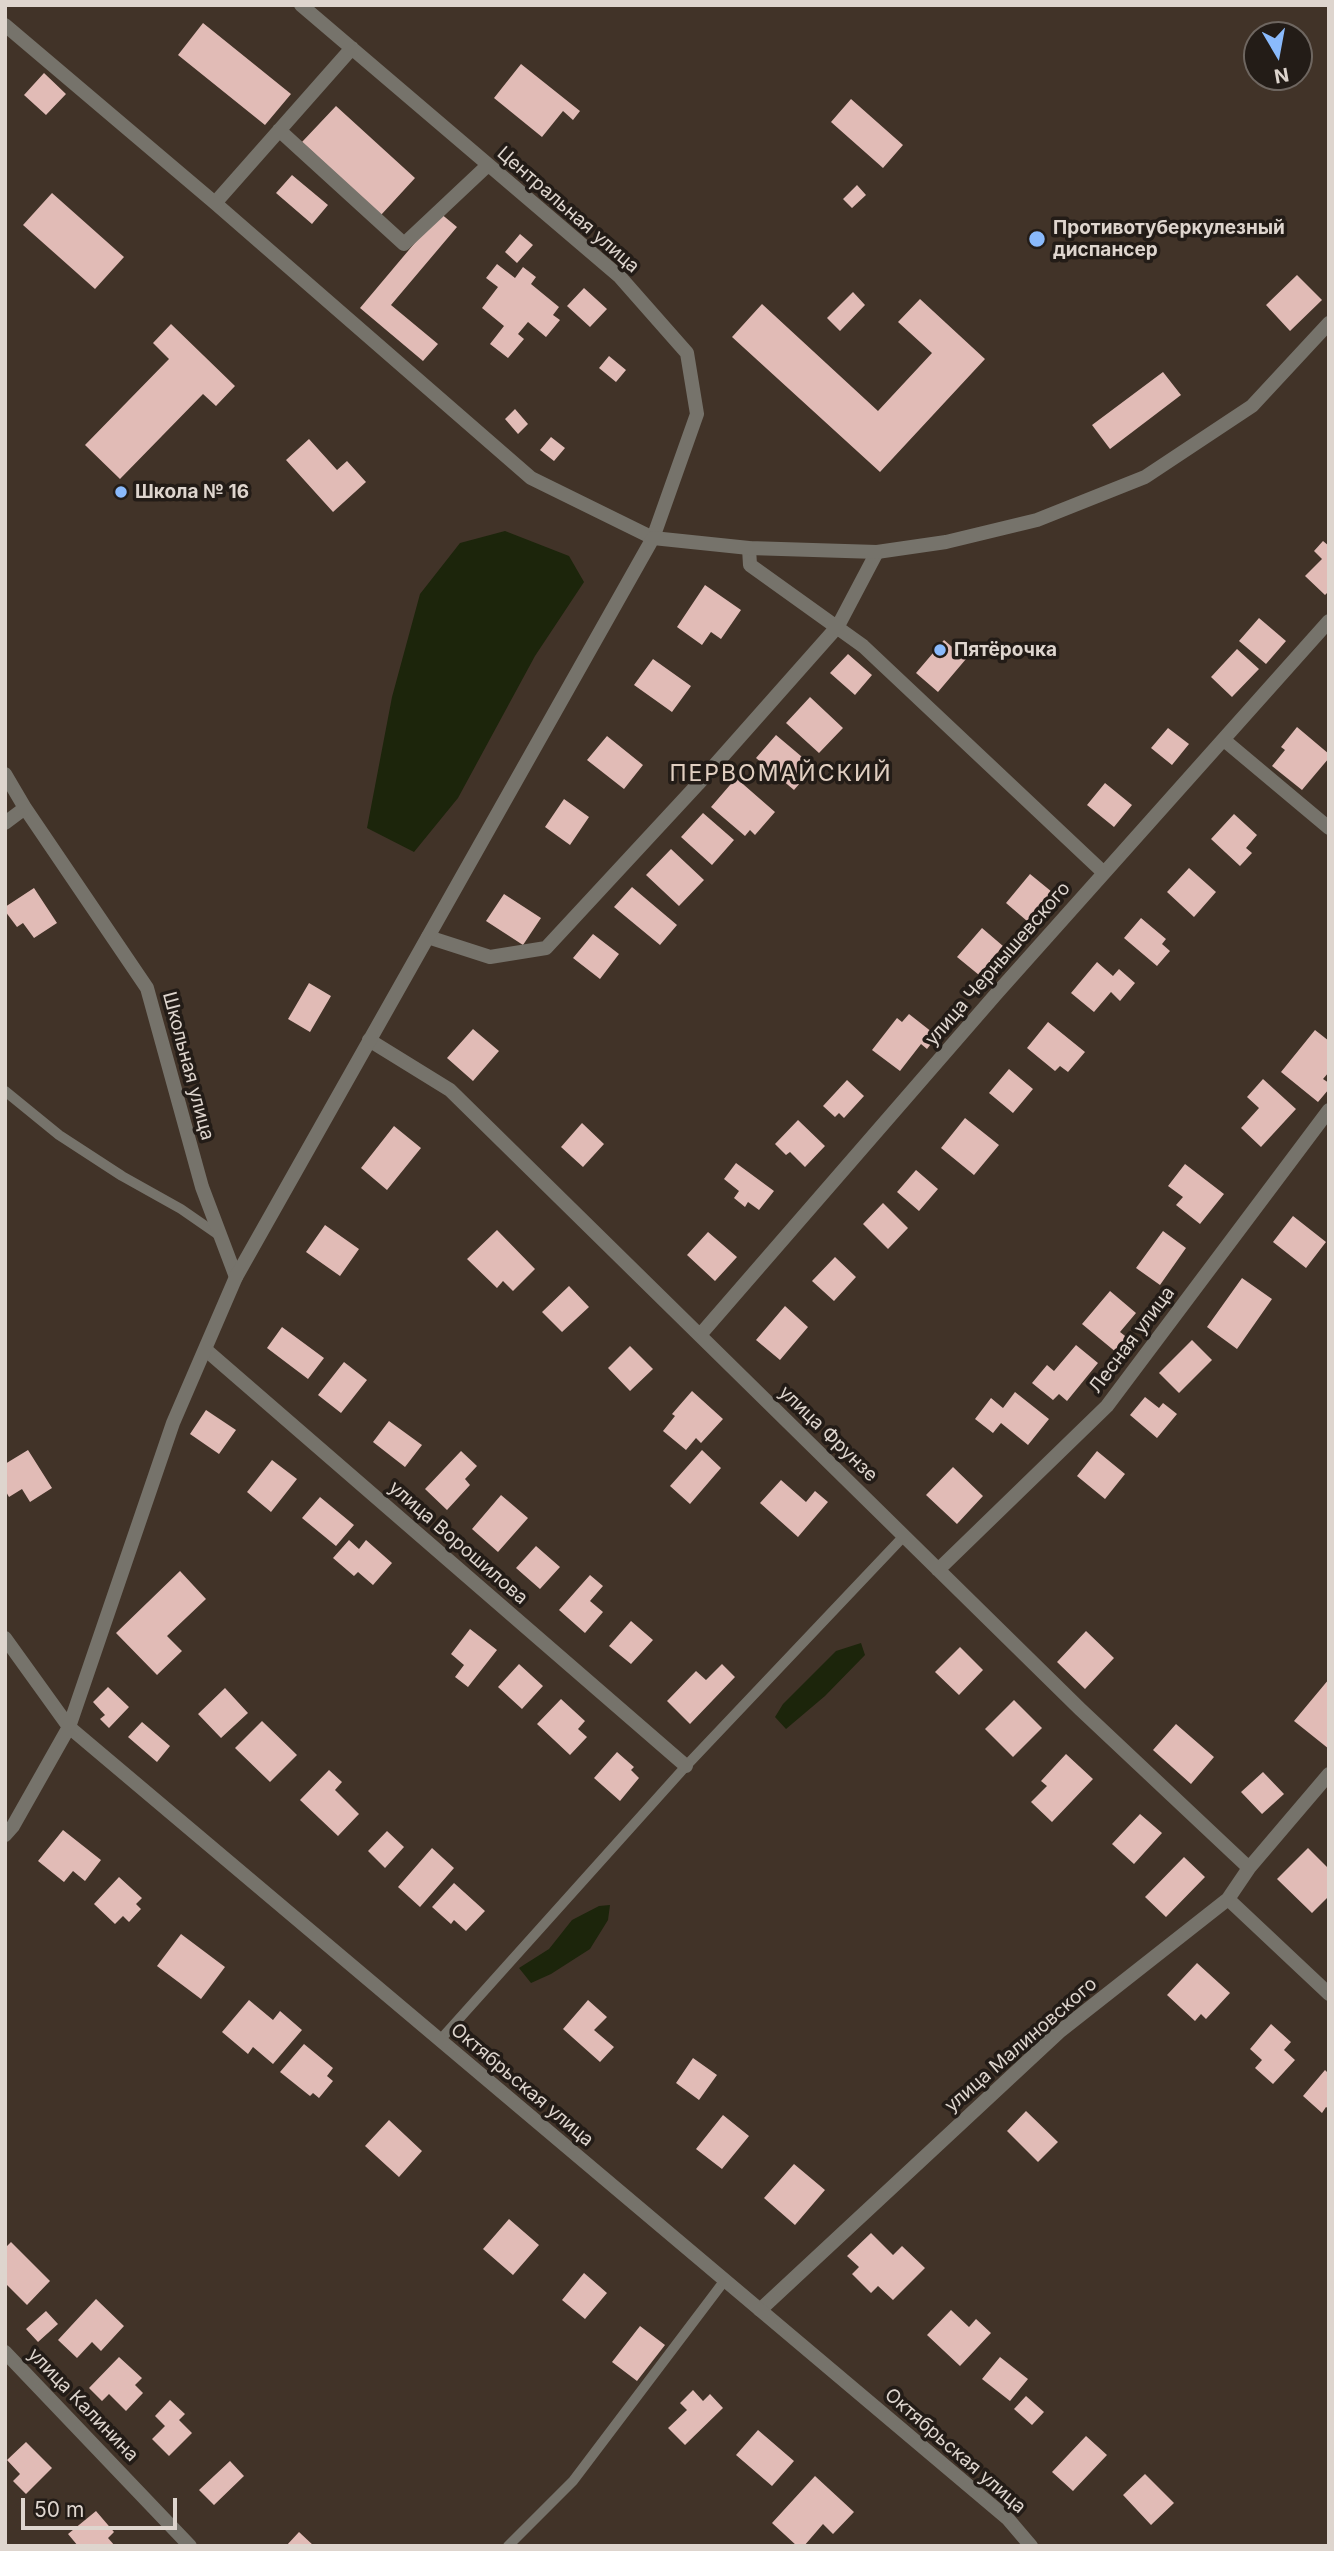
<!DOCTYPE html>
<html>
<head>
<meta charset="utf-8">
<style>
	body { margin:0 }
	#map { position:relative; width:1334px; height:2551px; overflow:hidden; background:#413328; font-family:Inter,sans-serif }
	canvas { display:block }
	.frame { position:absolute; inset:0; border:7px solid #ded5ce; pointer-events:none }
	.north { position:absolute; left:1243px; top:21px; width:70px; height:70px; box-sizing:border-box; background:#231c17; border:2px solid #6e6660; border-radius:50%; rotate:170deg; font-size:19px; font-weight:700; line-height:28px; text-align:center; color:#ded5ce }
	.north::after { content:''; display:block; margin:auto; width:24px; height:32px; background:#8abafc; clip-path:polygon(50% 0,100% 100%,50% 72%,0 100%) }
	.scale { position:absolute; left:21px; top:2498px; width:156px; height:32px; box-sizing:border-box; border:4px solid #ded5ce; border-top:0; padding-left:9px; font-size:21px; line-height:24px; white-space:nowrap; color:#ded5ce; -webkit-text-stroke:5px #231c17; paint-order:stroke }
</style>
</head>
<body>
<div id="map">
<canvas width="1334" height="2551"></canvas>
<div class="frame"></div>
<div class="north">N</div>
<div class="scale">50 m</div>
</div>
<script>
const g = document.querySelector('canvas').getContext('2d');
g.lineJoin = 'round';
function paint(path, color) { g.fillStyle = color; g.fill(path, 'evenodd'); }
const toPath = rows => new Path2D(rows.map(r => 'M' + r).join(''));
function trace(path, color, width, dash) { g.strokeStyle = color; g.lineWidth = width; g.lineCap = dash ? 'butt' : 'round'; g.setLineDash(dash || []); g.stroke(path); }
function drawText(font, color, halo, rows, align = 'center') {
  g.font = font + ' Inter,sans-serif'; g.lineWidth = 7; g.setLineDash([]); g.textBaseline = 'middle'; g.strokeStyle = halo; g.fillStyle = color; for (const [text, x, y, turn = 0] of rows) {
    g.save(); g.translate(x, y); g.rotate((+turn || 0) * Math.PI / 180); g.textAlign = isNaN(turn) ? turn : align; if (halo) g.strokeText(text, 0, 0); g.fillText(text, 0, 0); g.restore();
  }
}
paint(toPath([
	[505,531,569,556,584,582,535,656,458,798,414,852,367,828,392,697,420,594,460,543],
	[861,1643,865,1655,825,1696,786,1729,775,1717,783,1704,836,1651],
	[610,1905,608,1920,590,1949,551,1974,531,1983,519,1968,549,1949,572,1920,599,1906]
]), '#1c250b');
paint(toPath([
	[203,23,291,94,265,125,178,55],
	[521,64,580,111,573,120,563,111,542,137,494,98],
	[44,73,66,94,46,115,24,95],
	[851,99,903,145,883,168,831,122],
	[336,106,415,178,381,215,302,142],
	[292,175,328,205,312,224,276,193],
	[857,185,866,195,852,208,843,199],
	[52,193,124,257,95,289,23,225],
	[440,213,457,227,391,305,438,344,423,361,360,308],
	[520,234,533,245,517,263,505,252],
	[497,264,515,278,523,267,536,277,531,284,559,307,553,315,560,320,546,337,528,322,518,334,524,339,508,358,490,344,504,326,482,308,498,287,486,278],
	[1297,275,1322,300,1290,331,1266,305],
	[584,288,607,309,590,327,567,306],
	[853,292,865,305,840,331,827,318],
	[920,299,985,359,880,472,732,337,762,304,878,411,932,353,898,322],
	[171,324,235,386,216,406,203,394,120,479,85,445,169,359,153,343],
	[609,356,626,370,616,382,599,368],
	[1163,372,1181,395,1110,449,1092,425],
	[515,409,528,424,518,434,505,419],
	[551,437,565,448,554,461,540,450],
	[309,439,337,470,347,461,366,482,333,512,286,460],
	[1323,541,1329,546,1329,591,1325,595,1305,576,1322,559,1314,551],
	[705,585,741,610,721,639,711,632,702,645,677,627],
	[1259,618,1286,641,1266,664,1239,641],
	[944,640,966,659,938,692,916,673],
	[1237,649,1259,669,1232,697,1211,677],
	[848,654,872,675,855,695,830,673],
	[653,659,691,686,672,712,634,685],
	[810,697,843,728,819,753,786,723],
	[1297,727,1329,754,1329,758,1302,790,1272,766,1285,750,1281,747],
	[1168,728,1189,744,1172,765,1151,748],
	[776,735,814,767,794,790,756,758],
	[607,736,643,765,624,789,587,760],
	[736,778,775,812,755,835,750,830,745,836,711,807],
	[1105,783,1132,805,1114,827,1087,805],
	[564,799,589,817,570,845,545,827],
	[703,813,734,840,712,865,681,837],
	[1234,814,1257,835,1246,848,1252,853,1240,866,1211,839],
	[671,849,704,880,679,906,646,875],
	[1189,868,1216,892,1194,917,1167,892],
	[1030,874,1052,892,1027,921,1006,903],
	[632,887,677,925,660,945,614,907],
	[34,888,57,923,34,938,23,923,17,927,5,911,5,907],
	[504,894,541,918,523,945,486,921],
	[1141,918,1166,939,1162,944,1170,951,1157,966,1124,938],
	[982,928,1003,946,979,975,957,957],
	[593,934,619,954,600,979,573,958],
	[1097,962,1113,976,1119,969,1135,983,1120,1001,1111,992,1094,1012,1071,993],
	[309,983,331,996,310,1032,288,1019],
	[909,1014,937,1036,927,1049,921,1044,900,1071,872,1050,897,1018,902,1022],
	[1048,1022,1085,1052,1068,1072,1060,1066,1055,1071,1027,1048],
	[473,1029,499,1051,473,1081,447,1058],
	[1315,1030,1329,1041,1329,1072,1323,1079,1329,1083,1329,1089,1318,1102,1281,1072],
	[1009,1069,1033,1089,1013,1113,989,1093],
	[1263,1079,1296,1109,1261,1147,1241,1128,1259,1108,1247,1097],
	[847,1080,864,1096,844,1118,839,1113,835,1117,823,1106],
	[965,1118,999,1145,974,1175,941,1148],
	[798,1120,825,1146,805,1167,790,1152,786,1155,775,1144],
	[582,1123,604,1144,583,1167,561,1147],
	[394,1126,421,1148,387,1190,361,1168],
	[736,1163,774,1191,759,1210,748,1202,745,1207,734,1198,739,1191,724,1179],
	[1185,1164,1224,1194,1200,1224,1176,1205,1183,1197,1168,1186],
	[916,1170,938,1189,919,1211,897,1192],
	[883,1203,908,1228,888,1249,863,1224],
	[1293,1216,1326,1242,1306,1268,1273,1242],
	[325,1225,359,1249,340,1276,306,1252],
	[497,1230,535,1269,513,1291,503,1281,497,1288,467,1259],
	[1163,1231,1186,1248,1160,1285,1136,1268],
	[708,1232,737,1257,715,1281,687,1255],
	[835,1257,856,1277,834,1301,812,1281],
	[1242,1278,1272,1299,1237,1349,1207,1327],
	[569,1286,589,1307,562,1332,542,1312],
	[1110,1291,1136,1313,1120,1332,1129,1339,1117,1353,1082,1324],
	[785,1306,808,1327,780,1360,756,1340],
	[282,1327,324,1358,308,1379,267,1348],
	[1192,1340,1212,1360,1179,1393,1159,1373],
	[1076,1345,1098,1363,1067,1401,1059,1394,1053,1400,1032,1383,1047,1365,1054,1371],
	[630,1346,653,1369,630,1391,608,1368],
	[344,1362,367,1380,341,1413,318,1395],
	[692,1391,723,1419,701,1443,696,1438,686,1450,663,1431,675,1416,672,1414],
	[1015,1392,1049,1419,1028,1445,1001,1423,993,1433,975,1419,991,1398,1003,1408],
	[1145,1397,1159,1408,1163,1403,1177,1414,1157,1438,1130,1415],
	[206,1410,236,1430,219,1454,190,1434],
	[389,1421,422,1445,405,1467,373,1442],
	[28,1450,52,1488,30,1502,22,1489,9,1497,5,1490,5,1464],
	[702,1450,721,1468,690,1504,670,1486],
	[461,1451,477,1466,465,1479,470,1485,447,1510,425,1489],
	[1097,1451,1125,1474,1105,1499,1077,1476],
	[272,1460,297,1479,271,1512,247,1492],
	[953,1467,983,1496,957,1524,926,1495],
	[781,1480,806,1502,815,1491,828,1502,798,1537,760,1503],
	[501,1495,528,1518,498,1552,472,1529],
	[320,1497,354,1525,336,1546,302,1518],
	[349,1540,359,1549,366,1540,392,1563,373,1585,358,1572,354,1576,333,1558],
	[536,1546,560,1567,540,1589,516,1568],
	[180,1571,206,1599,167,1636,182,1651,157,1675,116,1633],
	[590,1575,603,1586,590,1601,603,1612,585,1633,559,1610],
	[631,1621,653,1640,631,1664,609,1646],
	[470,1629,497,1650,468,1687,455,1677,464,1665,451,1654],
	[1086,1631,1114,1658,1085,1689,1057,1662],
	[960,1647,983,1670,959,1695,935,1672],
	[519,1664,543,1686,522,1709,498,1687],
	[722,1664,735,1677,690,1724,667,1701,696,1671,706,1680],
	[1329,1679,1329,1749,1294,1721],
	[108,1687,129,1707,109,1728,100,1719,105,1715,93,1702],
	[225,1688,248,1713,221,1738,198,1714],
	[561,1699,585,1721,578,1729,587,1737,570,1755,537,1724],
	[1014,1700,1042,1728,1013,1757,985,1729],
	[262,1721,297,1755,270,1782,235,1748],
	[142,1722,170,1746,157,1762,128,1737],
	[1176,1724,1214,1757,1191,1784,1153,1750],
	[617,1752,634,1767,631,1770,639,1778,620,1801,594,1778],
	[1066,1754,1093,1779,1052,1822,1031,1802,1047,1786,1041,1781],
	[329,1770,342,1782,335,1790,359,1814,338,1836,300,1800],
	[1263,1772,1284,1794,1262,1814,1241,1792],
	[1140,1814,1162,1833,1134,1864,1112,1844],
	[63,1830,101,1860,85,1881,73,1871,64,1882,38,1861],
	[387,1831,404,1847,385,1868,368,1851],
	[432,1848,454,1868,420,1907,398,1887],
	[1308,1848,1329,1869,1329,1896,1312,1913,1277,1879],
	[1184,1857,1205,1877,1166,1917,1145,1897],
	[119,1877,142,1898,136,1904,141,1909,129,1922,123,1916,115,1924,94,1904],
	[454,1883,485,1911,466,1931,454,1920,451,1924,432,1907],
	[181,1934,225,1967,201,1999,157,1966],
	[1197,1963,1230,1993,1206,2019,1201,2014,1195,2021,1167,1995],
	[249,2000,273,2020,280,2011,302,2030,273,2064,253,2047,248,2054,222,2032],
	[588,2000,607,2017,594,2030,614,2047,600,2062,563,2029],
	[1271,2024,1291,2042,1284,2050,1295,2060,1273,2084,1255,2068,1262,2060,1250,2049],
	[304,2044,333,2068,327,2076,333,2081,319,2098,313,2093,310,2096,280,2072],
	[693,2058,717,2075,699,2100,676,2083],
	[1325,2070,1329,2074,1329,2109,1326,2107,1322,2113,1303,2096],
	[1026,2111,1058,2142,1038,2162,1007,2131],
	[723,2115,749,2136,722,2169,696,2149],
	[389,2120,422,2151,399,2177,365,2146],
	[794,2164,825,2190,795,2225,764,2198],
	[509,2219,539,2245,513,2275,483,2249],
	[871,2233,893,2255,902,2246,925,2268,893,2300,878,2286,871,2293,852,2274,859,2267,847,2256],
	[11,2242,50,2281,27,2305,5,2283,5,2248],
	[584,2273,607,2293,585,2319,562,2300],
	[96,2299,124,2326,101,2351,92,2342,77,2358,58,2340],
	[951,2310,969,2327,976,2319,991,2333,960,2366,927,2335],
	[46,2311,58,2324,38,2342,26,2329],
	[640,2326,665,2345,637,2381,612,2362],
	[119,2357,142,2378,135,2385,143,2393,126,2411,109,2394,102,2401,89,2388],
	[1000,2357,1028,2379,1010,2401,982,2379],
	[693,2390,703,2401,710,2394,723,2408,685,2445,668,2428,687,2410,680,2403],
	[1026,2396,1044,2412,1032,2425,1014,2409],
	[170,2400,185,2414,179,2420,192,2433,169,2456,152,2439,165,2426,155,2416],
	[758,2430,794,2461,772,2486,736,2455],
	[1086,2436,1107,2455,1073,2491,1052,2472],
	[26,2442,52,2468,26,2494,13,2481,20,2474,7,2460],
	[230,2461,244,2476,214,2505,199,2490],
	[1145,2474,1174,2503,1151,2525,1123,2495],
	[815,2476,854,2512,833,2534,823,2524,804,2546,797,2546,772,2523],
	[96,2511,114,2532,108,2538,115,2546,78,2546,68,2534],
	[299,2532,314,2546,286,2546]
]), '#e1bbb6');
trace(toPath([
	[5,1091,59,1135,122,1176,181,1209,220,1236],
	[440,2040,686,1766,904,1536],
	[508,2546,573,2481,725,2280]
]), '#76736b', 10);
trace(toPath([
	[5,25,215,203,531,478,653,538,697,414,687,353,620,277,301,5],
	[279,130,404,244,488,165],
	[215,203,352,48],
	[749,548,750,565,863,646,1104,873],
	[1224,740,1329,828],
	[5,774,25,808,147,988,202,1187,236,1277],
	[5,823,25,808],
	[428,937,490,957,546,948,698,784,838,626,877,552],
	[369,1040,450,1090,1080,1709,1249,1868],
	[700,1335,997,993,1329,621],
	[206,1350,686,1766],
	[938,1570,1107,1406,1329,1110],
	[1228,1899,1329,1994],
	[760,2310,1059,2032,1228,1899,1249,1868,1329,1774],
	[5,2352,190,2546]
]), '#76736b', 14);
trace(toPath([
	[5,1638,69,1727,1008,2519,1031,2546],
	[5,1835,13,1826,69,1727,173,1423,236,1277,653,538,749,548,877,552,946,542,1037,520,1145,477,1252,406,1329,323]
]), '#76736b', 14);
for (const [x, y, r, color] of [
	[1037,239,9,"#8abafc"],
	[121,492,7,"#8abafc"],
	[940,650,7,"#8abafc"]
]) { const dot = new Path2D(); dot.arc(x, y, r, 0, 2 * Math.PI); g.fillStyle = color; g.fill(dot); trace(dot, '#231c17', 2.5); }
drawText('19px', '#ded5ce', '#231c17', [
	["Центральная улица",568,210,41],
	["улица Чернышевского",998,964,-49],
	["Школьная улица",188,1066,75],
	["Лесная улица",1132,1340,-53],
	["улица Фрунзе",828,1434,44],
	["улица Ворошилова",458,1543,41],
	["улица Малиновского",1021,2045,-41],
	["Октябрьская улица",522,2085,40],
	["улица Калинина",83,2405,46],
	["Октябрьская улица",955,2451,41]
]);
drawText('bold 19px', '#ded5ce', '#231c17', [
	["Противотуберкулезный",1053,228],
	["диспансер",1053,250],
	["Школа № 16",135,492],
	["Пятёрочка",954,650]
], 'left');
g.letterSpacing = '2px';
drawText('23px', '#e1cfc1', '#231c17', [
	["ПЕРВОМАЙСКИЙ",781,774]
]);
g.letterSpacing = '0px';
</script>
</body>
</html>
